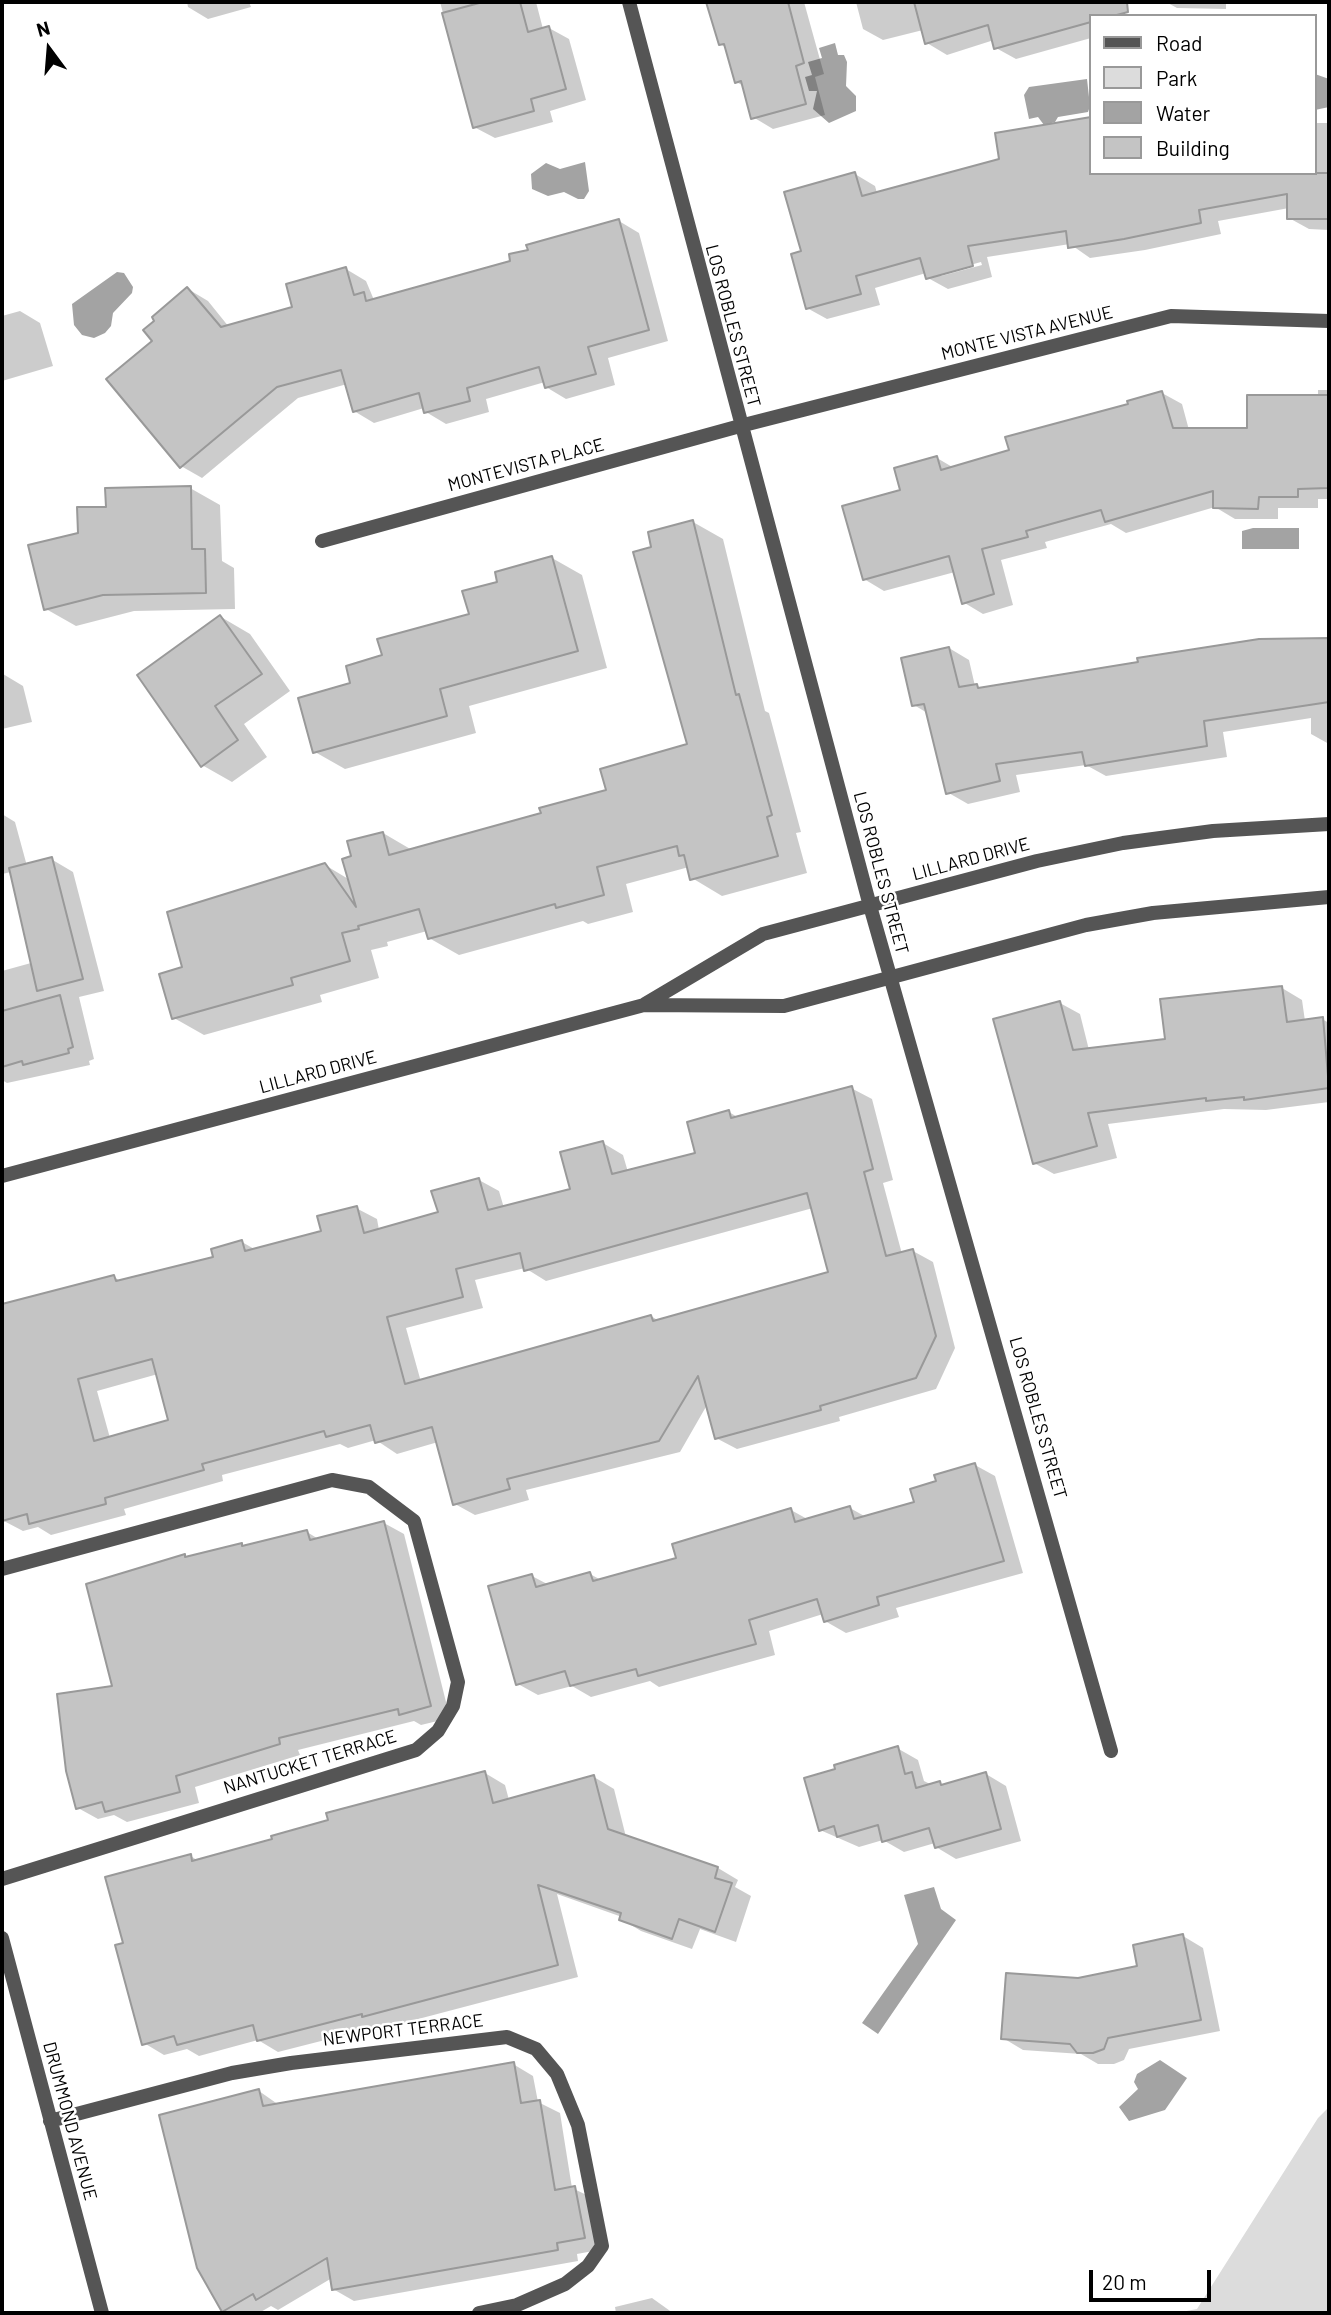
<!DOCTYPE html>
<html>
<head>
<meta charset="utf-8">
<style>
	body { margin:0 }
	#map { position:relative; width:1331px; height:2315px; overflow:hidden; background:#fff; font-family:Barlow,sans-serif }
	canvas { display:block }
	.frame { position:absolute; inset:0; border:4px solid #000; pointer-events:none }
	.legend { position:absolute; left:1089px; top:14px; width:228px; height:161px; box-sizing:border-box; background:#fff; border:2px solid #999; margin:0; padding:9px 12px; list-style:none; font-size:21px; color:#000 }
	.legend li { display:flex; align-items:center; gap:14px; height:35px }
	.legend b { width:35px; border:2px solid #999 }
	.north { position:absolute; left:14px; top:14px; width:70px; height:70px; -webkit-text-stroke:5px #fff; paint-order:stroke; rotate:344deg; font-size:19px; font-weight:700; line-height:28px; text-align:center; color:#000 }
	.north::after { content:''; display:block; margin:auto; width:24px; height:32px; background:#000; clip-path:polygon(50% 0,100% 100%,50% 72%,0 100%) }
	.scale { position:absolute; left:1089px; top:2270px; width:122px; height:32px; box-sizing:border-box; border:4px solid #000; border-top:0; padding-left:9px; font-size:21px; line-height:24px; white-space:nowrap; color:#000; -webkit-text-stroke:5px #fff; paint-order:stroke }
</style>
</head>
<body>
<div id="map">
<canvas width="1331" height="2315"></canvas>
<div class="frame"></div>
<ul class="legend">
<li><b style="height:9px;background:#555"></b>Road</li>
<li><b style="height:19px;background:#dcdcdc"></b>Park</li>
<li><b style="height:19px;background:#a3a3a3"></b>Water</li>
<li><b style="height:19px;background:#c4c4c4"></b>Building</li>
</ul>
<div class="north">N</div>
<div class="scale">20 m</div>
</div>
<script>
const g = document.querySelector('canvas').getContext('2d');
g.lineJoin = 'round';
function paint(path, color) { g.fillStyle = color; g.fill(path, 'evenodd'); }
const toPath = rows => new Path2D(rows.map(r => 'M' + r).join(''));
function trace(path, color, width, dash) { g.strokeStyle = color; g.lineWidth = width; g.lineCap = dash ? 'butt' : 'round'; g.setLineDash(dash || []); g.stroke(path); }
function drawText(font, color, halo, rows, align = 'center') {
  g.font = font + ' Barlow,sans-serif'; g.lineWidth = 5; g.setLineDash([]); g.textBaseline = 'middle'; g.strokeStyle = halo; g.fillStyle = color; for (const [text, x, y, turn = 0] of rows) {
    g.save(); g.translate(x, y); g.rotate((+turn || 0) * Math.PI / 180); g.textAlign = isNaN(turn) ? turn : align; if (halo) g.strokeText(text, 0, 0); g.fillText(text, 0, 0); g.restore();
  }
}
paint(toPath([
	[1329,2107,1329,2313,1176,2313,1197,2309,1318,2118]
]), '#dcdcdc');
paint(toPath([
	[835,43,838,55,844,55,847,62,846,86,856,96,856,111,829,123,813,109,817,91,809,91,805,77,812,75,808,62,822,58,819,48],
	[1315,74,1329,79,1329,107,1315,110],
	[1087,79,1090,106,1088,112,1058,117,1055,122,1044,125,1038,117,1029,119,1024,95,1029,87],
	[585,162,589,191,584,199,578,199,564,192,548,196,532,189,531,174,546,163,560,169],
	[117,272,124,273,133,287,132,293,113,313,111,326,105,333,94,338,82,335,74,325,72,304],
	[1253,528,1299,528,1299,549,1242,549,1242,531],
	[934,1887,941,1909,956,1920,878,2034,862,2023,918,1944,904,1895],
	[1160,2060,1187,2078,1165,2110,1129,2121,1119,2107,1138,2089,1134,2082,1137,2074]
]), '#a3a3a3');
paint(toPath([
	[187,2,249,2,251,7,208,19,188,7],
	[440,2,536,2,543,29,549,28,569,39,586,100,550,111,553,122,495,138,474,127],
	[708,2,804,2,824,74,815,77,825,115,773,129,753,117,744,86,736,82,727,48,720,44],
	[856,2,1097,2,1101,16,1091,16,1091,38,1016,59,996,48,994,40,947,55,927,43,923,30,883,40,863,29],
	[1166,2,1226,2,1226,9,1177,8],
	[1091,119,1091,173,1315,173,1315,123,1329,123,1329,230,1309,229,1289,218,1289,208,1218,221,1221,234,1145,250,1090,258,1070,244,987,257,992,277,948,289,928,278,926,273,875,288,880,305,827,319,807,308,803,253,855,174,875,186,877,193,1001,160,997,135],
	[981,262,982,265,941,276,941,273],
	[619,221,639,233,668,341,608,358,615,385,566,399,546,387,545,382,486,399,489,412,446,424,426,412,424,408,374,423,354,411,347,384,298,398,202,478,181,466,154,341,188,289,208,301,229,327,294,308,346,269,366,281,374,300,512,262],
	[20,311,40,323,53,366,2,381,2,316],
	[1318,390,1329,390,1329,499,1318,499,1318,508,1278,508,1278,519,1235,519,1215,507,1126,533,1111,524,1045,542,1047,548,1001,560,1013,605,983,614,963,602,955,572,884,591,864,579,902,491,937,458,954,468,1011,452,1162,393,1182,404,1189,430,1249,429,1318,397],
	[190,488,220,505,222,561,234,568,235,609,134,611,76,626,46,609,108,509],
	[693,522,723,539,765,711,769,713,801,832,796,833,807,873,722,896,692,878,689,867,626,884,633,912,588,924,583,921,459,955,429,938,427,931,387,942,388,946,371,950,379,978,320,995,322,1002,204,1035,174,1018,185,969,325,865,350,880,353,857,383,833,412,850,543,815,608,791,689,746,653,548],
	[552,558,582,575,607,668,469,706,476,733,345,769,315,752,352,684,384,657,471,616,500,583],
	[221,617,250,634,290,691,244,724,267,757,232,782,202,765],
	[1329,640,1329,744,1311,734,1311,718,1223,732,1227,757,1106,776,1086,765,1016,775,1020,792,968,804,947,792,929,714,914,705,949,648,969,660,975,686,983,689,1260,641],
	[3,674,23,686,32,722,2,729],
	[2,814,15,822,27,866,51,859,73,872,104,991,79,997,94,1059,89,1061,90,1065,7,1083,2,1080,2,971,31,963,11,872,2,874],
	[1282,988,1302,1000,1305,1021,1322,1019,1329,1023,1329,1102,1266,1110,1224,1109,1108,1124,1117,1158,1054,1174,1034,1163,1060,1003,1080,1014,1089,1050,1167,1040],
	[851,1088,872,1099,893,1180,883,1183,902,1254,913,1251,933,1262,955,1348,936,1389,839,1417,840,1421,737,1449,716,1438,707,1405,680,1452,526,1490,529,1500,475,1515,455,1504,438,1442,397,1454,376,1440,348,1448,340,1444,222,1475,223,1481,124,1509,126,1515,51,1535,38,1527,23,1531,2,1520,2,1304,114,1277,122,1282,215,1259,242,1242,256,1250,323,1233,356,1208,377,1219,379,1230,440,1213,479,1180,499,1191,504,1208,572,1190,603,1143,623,1155,628,1172,697,1154,729,1112,739,1118],
	[813,1208,830,1274,659,1321,651,1316,421,1382,406,1328,483,1308,475,1280,525,1268,546,1281],
	[158,1374,170,1422,110,1438,97,1391],
	[975,1465,995,1476,1023,1573,896,1608,899,1617,846,1633,825,1621,823,1614,769,1631,775,1655,659,1687,650,1681,591,1697,572,1686,538,1695,518,1684,532,1576,549,1585,590,1574,601,1580,679,1559,791,1510,809,1520,850,1508,866,1517,916,1503,938,1482],
	[384,1523,404,1534,450,1718,421,1725,414,1721,298,1750,300,1755,195,1787,199,1803,127,1822,114,1815,98,1819,78,1808,115,1688,184,1556,188,1558,242,1545,245,1547,307,1532,320,1540],
	[897,1748,918,1760,924,1781,932,1785,940,1783,945,1786,986,1774,1006,1786,1021,1841,956,1859,936,1847,935,1843,904,1852,883,1840,859,1847,820,1830],
	[485,1773,505,1785,509,1800,594,1777,614,1789,626,1837,718,1868,738,1880,735,1887,751,1896,736,1942,700,1929,692,1949,641,1931,621,1919,622,1917,557,1894,578,1977,384,2028,380,2026,278,2052,258,2040,199,2056,187,2049,164,2055,144,2043,125,1944,191,1856,198,1861,274,1841],
	[1183,1936,1203,1948,1220,2031,1129,2049,1124,2060,1114,2064,1098,2064,1081,2054,1023,2050,1003,2038,1139,1967],
	[513,2064,533,2076,538,2102,560,2113,572,2188,595,2199,604,2249,577,2254,578,2261,354,2301,333,2289,332,2278,278,2310,271,2306,259,2313,229,2313,223,2310,259,2091,279,2105],
	[652,2298,673,2313,616,2313,615,2307]
]), '#0003');
const building = toPath([
	[483,2,520,2,528,32,549,26,566,89,531,99,534,111,473,128,442,13,483,2],
	[706,2,788,2,804,63,796,66,806,104,751,119,741,81,735,83,724,44,719,45,706,2],
	[914,2,1127,2,1128,12,1113,16,1091,16,1091,22,994,49,988,25,925,44,914,2],
	[1091,117,1091,173,1329,173,1329,219,1287,219,1287,194,1199,210,1201,223,1124,239,1068,248,1066,231,968,246,973,266,926,279,920,258,856,276,861,294,806,309,791,254,801,251,784,192,855,172,862,196,999,159,995,133,1091,117],
	[619,219,649,330,588,347,596,374,545,388,539,367,467,388,470,401,424,413,419,393,353,412,341,370,277,387,180,468,106,379,152,341,143,330,154,321,152,317,187,287,221,327,292,307,286,284,346,267,354,295,364,292,366,301,510,261,509,254,528,250,526,245,619,219],
	[1162,391,1173,428,1247,428,1247,395,1329,395,1329,488,1298,489,1298,497,1259,497,1258,509,1213,508,1213,491,1105,522,1101,510,1026,531,1028,537,982,549,994,594,962,604,949,556,863,580,842,506,900,490,894,468,937,456,941,470,1009,450,1005,437,1128,404,1127,401,1162,391],
	[191,486,192,549,205,549,206,593,103,595,44,610,28,545,78,533,77,507,106,507,105,488,191,486],
	[693,520,736,695,739,694,772,815,767,817,778,856,690,880,684,855,679,856,677,846,597,867,604,895,556,908,555,904,428,939,419,909,358,926,359,929,342,933,350,961,291,978,293,985,172,1019,159,974,182,967,167,912,325,863,356,907,342,859,351,856,347,841,383,832,389,855,541,813,539,808,606,790,600,769,687,744,633,552,651,547,648,532,693,520],
	[552,556,578,651,440,689,447,716,313,753,298,698,350,683,346,666,382,655,377,639,469,614,462,591,497,582,495,572,552,556],
	[220,615,262,674,215,706,238,740,201,767,137,675,220,615],
	[1329,638,1329,702,1204,721,1207,746,1085,766,1082,752,996,764,1000,781,946,794,924,704,912,706,901,658,949,647,959,687,977,684,978,688,1138,662,1137,658,1259,639,1329,638],
	[52,857,83,979,37,991,9,868,52,857],
	[1282,986,1287,1022,1323,1017,1329,1088,1244,1100,1244,1097,1206,1101,1206,1098,1088,1113,1097,1146,1033,1164,993,1019,1060,1001,1073,1050,1165,1039,1160,999,1282,986],
	[60,995,73,1047,68,1049,69,1053,23,1065,22,1061,2,1067,2,1011,60,995],
	[852,1086,873,1169,864,1172,886,1256,913,1249,936,1336,916,1378,820,1406,821,1410,715,1439,698,1376,659,1441,507,1479,510,1489,453,1505,432,1427,375,1443,370,1425,326,1437,324,1431,202,1464,204,1470,105,1498,106,1504,29,1524,27,1514,2,1521,2,1304,114,1275,116,1281,213,1257,211,1249,242,1240,245,1251,321,1231,317,1216,357,1206,364,1233,438,1212,431,1191,479,1178,488,1210,570,1189,560,1152,603,1141,612,1174,695,1153,687,1122,729,1110,731,1118,852,1086],
	[807,1193,828,1272,653,1321,651,1315,405,1384,387,1317,463,1297,456,1269,520,1253,524,1271,807,1193],
	[152,1359,168,1420,94,1441,78,1379,152,1359],
	[975,1463,1004,1561,877,1597,879,1605,824,1622,817,1599,749,1620,756,1644,638,1676,636,1669,570,1686,565,1671,516,1685,488,1586,532,1574,536,1587,590,1572,593,1581,676,1558,672,1544,791,1508,795,1522,850,1506,854,1519,914,1502,910,1489,936,1481,934,1475,975,1463],
	[384,1521,431,1706,399,1715,398,1709,279,1738,280,1744,176,1776,180,1792,105,1812,102,1802,76,1809,66,1771,57,1694,112,1686,86,1584,185,1554,185,1557,242,1543,242,1546,307,1530,310,1540,384,1521],
	[898,1746,905,1774,912,1772,916,1788,940,1781,941,1785,986,1772,1001,1829,935,1848,929,1828,882,1842,878,1825,837,1837,834,1826,819,1831,804,1778,835,1769,834,1765,898,1746],
	[485,1771,493,1803,594,1775,608,1829,718,1867,715,1878,732,1883,715,1932,679,1919,672,1939,619,1920,621,1913,538,1885,558,1965,362,2017,362,2014,257,2041,253,2025,177,2045,174,2036,142,2045,115,1945,123,1943,105,1877,191,1854,192,1861,272,1839,271,1836,328,1820,326,1813,485,1771],
	[1183,1934,1201,2020,1108,2038,1104,2049,1093,2053,1077,2053,1070,2044,1001,2039,1006,1973,1078,1978,1137,1966,1133,1945,1183,1934],
	[514,2062,521,2103,540,2100,555,2190,575,2186,585,2238,557,2243,558,2250,332,2290,327,2258,256,2300,253,2294,222,2312,197,2268,159,2115,259,2089,263,2106,514,2062]
]);
paint(building, '#c4c4c4');
trace(building, '#999', 2);
trace(toPath([
	[629,2,870,906,1111,1751],
	[322,541,740,426,1171,316,1329,321],
	[645,1004,763,934,1037,861,1123,843,1213,831,1329,824],
	[2,1176,644,1005,784,1006,1086,925,1153,913,1329,897],
	[2,1569,332,1480,369,1487,414,1521,458,1682,453,1706,438,1731,416,1750,2,1879],
	[2,1938,102,2313],
	[50,2121,232,2073,291,2063,507,2037,536,2049,557,2074,578,2125,602,2246,588,2266,565,2284,517,2305,479,2313]
]), '#555', 14);
drawText('18px', '#000', '#fff', [
	["LOS ROBLES STREET",733,326,75],
	["MONTE VISTA AVENUE",1027,333,-14],
	["MONTEVISTA PLACE",526,465,-15],
	["LILLARD DRIVE",971,859,-15],
	["LOS ROBLES STREET",881,873,75],
	["LILLARD DRIVE",318,1072,-15],
	["LOS ROBLES STREET",1038,1418,74],
	["NANTUCKET TERRACE",310,1762,-17],
	["NEWPORT TERRACE",403,2030,-7],
	["DRUMMOND AVENUE",70,2121,75]
]);
</script>
</body>
</html>
